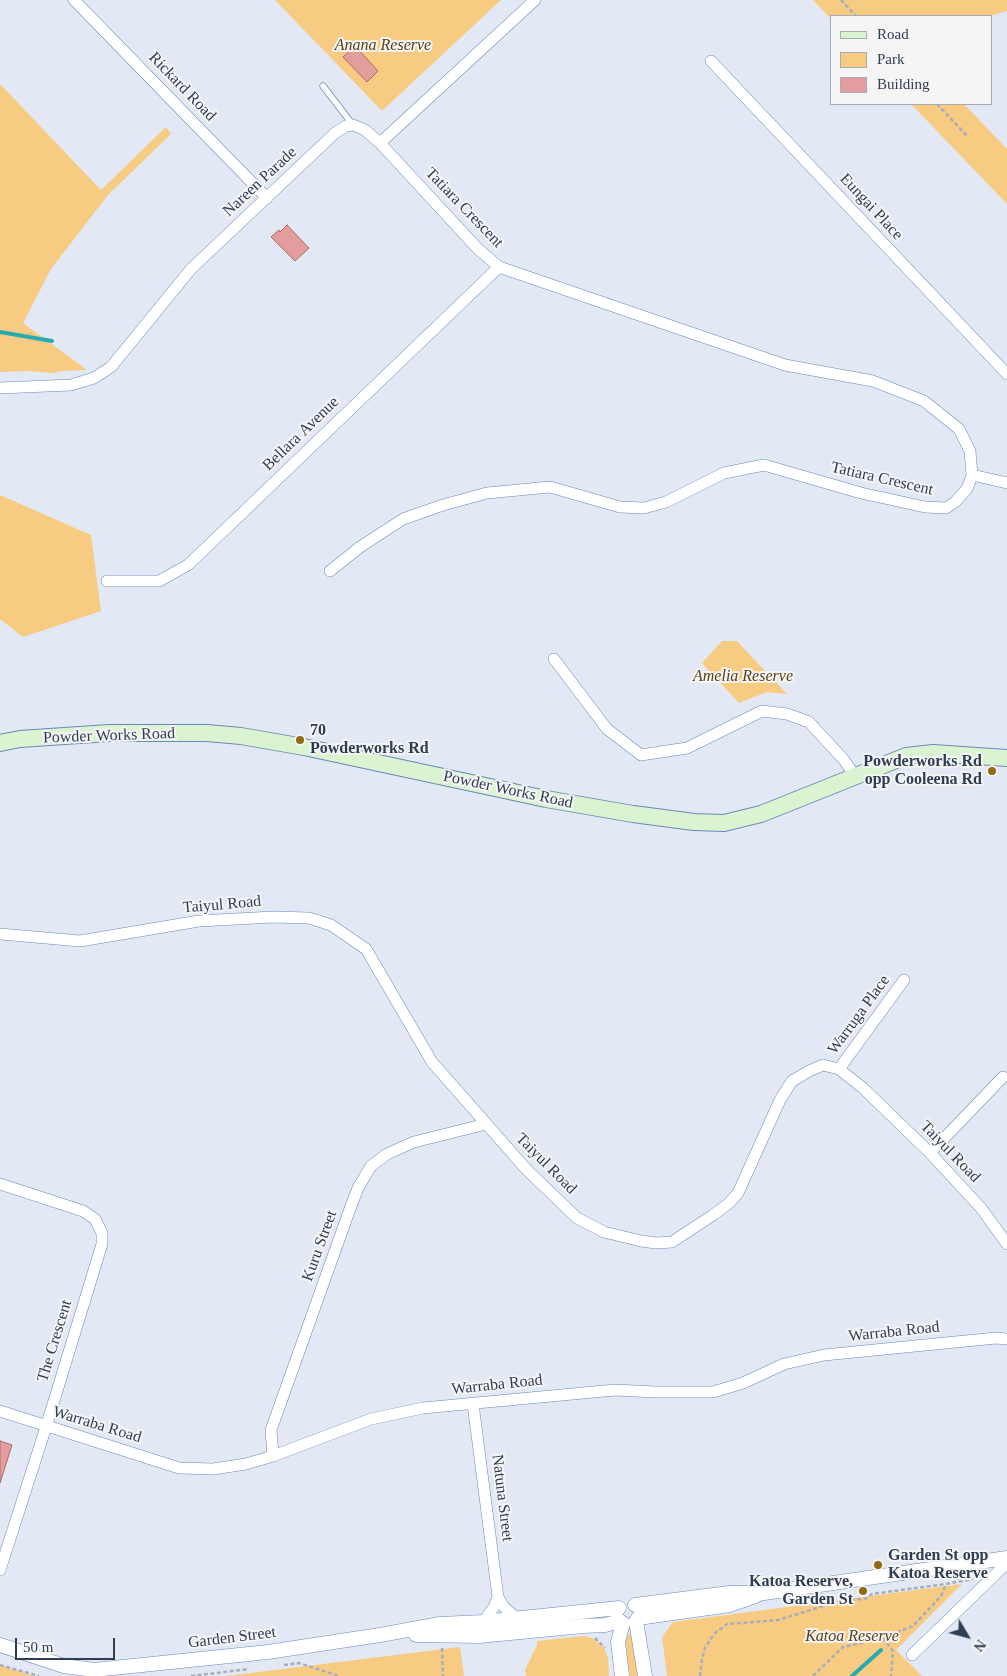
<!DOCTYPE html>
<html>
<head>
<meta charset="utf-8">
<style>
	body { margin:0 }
	#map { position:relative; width:1007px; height:1676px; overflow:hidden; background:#e2e9f4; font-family:Georgia,serif }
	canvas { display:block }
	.legend { position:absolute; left:830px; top:15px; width:162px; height:90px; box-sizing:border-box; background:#f5f5f5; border:1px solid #a6abb4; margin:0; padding:6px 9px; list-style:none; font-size:15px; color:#2f3d53 }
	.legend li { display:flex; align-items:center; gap:10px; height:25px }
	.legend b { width:25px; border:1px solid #a6abb4 }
	.north { position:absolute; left:942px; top:1611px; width:50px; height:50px; -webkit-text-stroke:4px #f5f5f5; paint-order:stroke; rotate:127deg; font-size:14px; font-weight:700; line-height:20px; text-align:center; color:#2f3d53 }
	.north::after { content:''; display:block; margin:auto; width:18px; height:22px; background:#2f3d53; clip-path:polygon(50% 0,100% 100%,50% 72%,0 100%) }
	.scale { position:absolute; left:15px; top:1638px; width:100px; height:22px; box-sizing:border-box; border:2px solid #2f3d53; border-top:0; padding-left:6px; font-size:15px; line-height:18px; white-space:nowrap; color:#2f3d53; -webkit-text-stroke:4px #f5f5f5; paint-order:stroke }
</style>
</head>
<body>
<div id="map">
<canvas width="1007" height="1676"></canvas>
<ul class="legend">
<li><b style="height:6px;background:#daf4d1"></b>Road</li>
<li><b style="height:14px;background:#f8cb83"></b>Park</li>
<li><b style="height:14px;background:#e49d9d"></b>Building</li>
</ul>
<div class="north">N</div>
<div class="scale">50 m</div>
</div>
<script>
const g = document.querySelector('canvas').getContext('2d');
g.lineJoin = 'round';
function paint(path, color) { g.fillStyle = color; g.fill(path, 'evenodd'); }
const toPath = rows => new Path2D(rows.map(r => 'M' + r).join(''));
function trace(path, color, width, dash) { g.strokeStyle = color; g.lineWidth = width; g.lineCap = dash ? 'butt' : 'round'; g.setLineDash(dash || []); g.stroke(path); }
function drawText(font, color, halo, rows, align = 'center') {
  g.font = font + ' Georgia,serif'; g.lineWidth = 4; g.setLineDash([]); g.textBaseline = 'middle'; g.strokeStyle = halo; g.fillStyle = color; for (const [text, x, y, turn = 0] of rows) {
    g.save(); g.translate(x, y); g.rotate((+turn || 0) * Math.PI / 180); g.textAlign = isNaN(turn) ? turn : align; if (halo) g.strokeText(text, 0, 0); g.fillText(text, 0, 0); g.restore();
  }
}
paint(toPath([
	[275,0,501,0,382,111],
	[813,0,1007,0,1007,11,990,16,831,16,831,19],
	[0,84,101,190,166,127,171,134,108,195,51,269,23,323,87,370,63,371,52,373,29,371,0,372],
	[911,104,964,104,1007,149,1007,204],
	[0,495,91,535,101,611,23,637,0,619],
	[722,641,737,641,787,694,767,692,739,703,702,663],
	[962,1584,896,1650,922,1676,667,1676,662,1637,673,1622],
	[633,1634,641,1676,630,1676,625,1639,627,1635],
	[584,1636,594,1639,604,1648,608,1658,609,1676,526,1676,525,1670,537,1645,537,1641],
	[460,1647,464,1676,226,1676],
	[0,1665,34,1676,0,1676]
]), '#f8cb83');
trace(toPath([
	[0,332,52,341],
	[852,1676,881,1650]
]), '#27abb0', 4);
const building = toPath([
	[355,46,378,71,367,82,343,57,355,46],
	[287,225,309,248,295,261,271,237,279,230,280,232,287,225],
	[0,1441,12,1445,0,1483,0,1441]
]);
paint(building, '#e49d9d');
trace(building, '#aa696a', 1);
const service = toPath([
	[323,86,353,125]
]);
const minor = toPath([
	[74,0,267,198],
	[711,61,1007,374],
	[380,143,535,0],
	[0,388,71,385,94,378,111,367,191,269,335,133,346,126,353,125,365,130,380,143,478,249,499,267,785,365,873,381,924,401,959,429,970,451,972,475,967,489,955,502,946,508,925,507,861,493,764,465,724,473,666,502,644,508,620,507,550,487,487,493,443,505,403,519,360,547,330,571],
	[972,475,1007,483],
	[107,581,159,581,188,565,499,267],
	[554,659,607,729,641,755,687,748,762,711,787,714,809,722,844,760,855,776],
	[0,934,80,941,199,921,273,917,309,918,331,925,366,949,432,1062,526,1169,577,1218,604,1232,641,1241,656,1243,672,1242,713,1215,728,1204,738,1193,780,1100,792,1081,809,1071,823,1065,839,1069,863,1088,930,1153,981,1208,1007,1244],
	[839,1069,904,980],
	[930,1153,1003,1077],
	[0,1184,83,1211,95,1219,102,1233,102,1244,46,1427,0,1570],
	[473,1404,498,1597,504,1607,516,1618],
	[0,1411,179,1468,213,1469,246,1464,273,1456,371,1419,423,1408,615,1390,655,1392,713,1392,743,1383,784,1364,824,1355,996,1338,1007,1339],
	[273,1456,271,1430,351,1206,358,1188,371,1166,387,1154,414,1142,486,1124],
	[483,1622,494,1607,498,1597],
	[912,1655,1007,1563]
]);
const tertiary = toPath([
	[635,1605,729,1593,764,1593,1007,1558],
	[638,1618,730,1605,756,1596],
	[636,1621,645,1676],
	[416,1635,479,1636,583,1626,605,1625,620,1621],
	[0,1645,64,1666,94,1670,268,1652,380,1635,440,1624,483,1622,619,1608],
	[622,1676,618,1642,623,1623]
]);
const secondary = toPath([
	[0,743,20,739,109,733,207,733,241,736,304,747,546,799,633,814,694,822,724,823,761,814,906,756,933,753,1007,758]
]);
trace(service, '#6889bb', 7);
trace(minor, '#6889bb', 12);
trace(tertiary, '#6889bb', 15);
trace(secondary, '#6889bb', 18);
trace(toPath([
	[841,0,856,16],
	[937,104,968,137],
	[595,1638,605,1648],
	[883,1638,893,1651,891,1676],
	[442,1648,443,1676],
	[0,1665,39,1676],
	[284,1665,299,1663,339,1676],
	[191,1676,249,1669],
	[700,1676,702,1659,705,1648,714,1634,727,1624,778,1620,843,1600,865,1599,872,1594,946,1584,973,1579],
	[813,1676,843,1647,883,1638,913,1626,941,1596,946,1584]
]), '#a5aebd', 2.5, [4, 2.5]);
trace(service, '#fff', 5.5);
trace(minor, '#fff', 11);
trace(tertiary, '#fff', 14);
trace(secondary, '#daf4d1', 16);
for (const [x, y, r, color] of [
	[300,740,5,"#936913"],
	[992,771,5,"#936913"],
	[878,1565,5,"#936913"],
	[863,1591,5,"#936913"]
]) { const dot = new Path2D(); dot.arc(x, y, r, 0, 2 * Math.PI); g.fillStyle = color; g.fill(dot); trace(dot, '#f5f5f5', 2); }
drawText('italic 16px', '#594118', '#f5f5f5', [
	["Anana Reserve",383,46],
	["Amelia Reserve",743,677],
	["Katoa Reserve",852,1637]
]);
drawText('16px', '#2f3d53', '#f5f5f5', [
	["Rickard Road",182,87,46],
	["Nareen Parade",260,182,-43],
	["Eungai Place",871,207,47],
	["Tatiara Crescent",464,208,46],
	["Bellara Avenue",301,434,-44],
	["Tatiara Crescent",882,479,13],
	["Powder Works Road",109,736,-2],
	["Powder Works Road",508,790,12],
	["Taiyul Road",222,905,-5],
	["Warruga Place",859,1015,-54],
	["Taiyul Road",950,1152,46],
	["Taiyul Road",546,1164,45],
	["Kuru Street",320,1246,-70],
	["Warraba Road",894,1332,-6],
	["The Crescent",55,1341,-73],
	["Warraba Road",497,1385,-6],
	["Warraba Road",97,1425,17],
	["Natuna Street",502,1498,83],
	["Garden Street",232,1638,-7]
]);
drawText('bold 16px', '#2f3d53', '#f5f5f5', [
	["70",310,731],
	["Powderworks Rd",310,749],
	["Powderworks Rd",982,762,"right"],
	["opp Cooleena Rd",982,780,"right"],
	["Garden St opp",888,1556],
	["Katoa Reserve",888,1574],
	["Katoa Reserve,",853,1582,"right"],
	["Garden St",853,1600,"right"]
], 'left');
</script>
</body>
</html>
